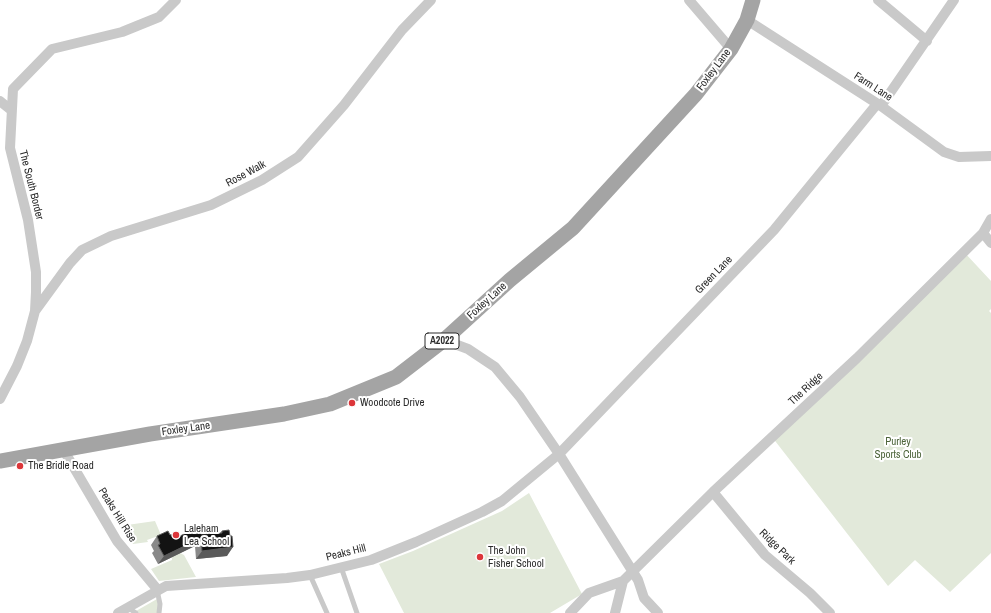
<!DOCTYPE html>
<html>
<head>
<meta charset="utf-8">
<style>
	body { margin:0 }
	canvas { display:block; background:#fff }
</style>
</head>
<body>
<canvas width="991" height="613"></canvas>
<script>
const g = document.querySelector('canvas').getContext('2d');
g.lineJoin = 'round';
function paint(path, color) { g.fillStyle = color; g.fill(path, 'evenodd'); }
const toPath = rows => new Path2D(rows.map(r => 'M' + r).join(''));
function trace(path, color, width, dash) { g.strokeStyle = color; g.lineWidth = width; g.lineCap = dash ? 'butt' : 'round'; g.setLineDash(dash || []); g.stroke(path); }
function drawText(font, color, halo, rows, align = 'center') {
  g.font = font + ' "Archivo Narrow",sans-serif'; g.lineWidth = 4; g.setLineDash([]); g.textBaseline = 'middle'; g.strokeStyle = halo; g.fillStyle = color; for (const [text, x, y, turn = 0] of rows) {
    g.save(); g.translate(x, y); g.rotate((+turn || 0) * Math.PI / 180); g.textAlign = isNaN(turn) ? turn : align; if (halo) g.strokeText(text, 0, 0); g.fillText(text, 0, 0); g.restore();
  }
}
paint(toPath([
	[964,252,991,281,991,309,989,311,991,313,991,553,950,592,915,560,888,586,772,437],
	[529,493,582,594,550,613,404,613,379,564,413,551,502,511],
	[155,521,161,535,147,540,148,542,133,544,120,526],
	[180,553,184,555,196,577,159,581,151,569,172,560,172,557],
	[157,599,159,607,157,613,139,613,136,611]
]), '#e2e9da');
trace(toPath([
	[341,567,357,613],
	[310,575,327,613],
	[157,590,160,604,159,613],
	[127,607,136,613]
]), '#c9c9c9', 5);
trace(toPath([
	[689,0,731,49],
	[878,0,927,41],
	[747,20,881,106,944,152,959,157,991,156],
	[0,101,11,110],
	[881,106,954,0],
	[983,233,991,243],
	[35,311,70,263,82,250,111,236,211,205,262,180,298,157,344,105,402,30,431,0],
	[444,340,468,349,495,367,520,397,559,454,638,580,644,598,658,613],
	[0,399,17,366,27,341,35,311,36,292,36,272,28,220,10,148,13,89,52,49,122,32,159,17,176,0],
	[63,449,117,541,157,589],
	[713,492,765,555,810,593,830,613],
	[118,613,166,586,287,578,310,575,371,560,416,542,482,512,502,501,559,454,774,230,877,104],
	[570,613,589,593,623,581],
	[615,613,623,581,713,492,857,358,983,233,991,219]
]), '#c9c9c9', 10);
trace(toPath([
	[0,461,150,434,284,414,330,404,396,377,444,340,510,280,573,228,696,94,731,49,747,20,753,0]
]), '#a4a4a4', 15);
paint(toPath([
	[222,531,230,536,227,556,196,559,195,546,158,564,152,553,154,551,151,545,157,536,170,535,178,537,201,534,220,533]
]), '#898989');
paint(toPath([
	[201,538,195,546,158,564,164,556],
	[233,547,227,556,196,559,202,551]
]), '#5a5a5a');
const building = toPath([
	[199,527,201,534,222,533,222,531,229,530,230,536,232,536,233,547,202,551,201,538,164,556,158,545,160,544,157,536,168,531,170,535,176,533,178,537,199,527]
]);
paint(building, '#131313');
trace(building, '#5a5a5a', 1);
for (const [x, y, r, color] of [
	[352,403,4,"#dc363a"],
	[20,466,4,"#dc363a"],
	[176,535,4,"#dc363a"],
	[480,557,4,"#dc363a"]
]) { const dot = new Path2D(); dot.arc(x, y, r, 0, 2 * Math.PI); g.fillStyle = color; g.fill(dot); trace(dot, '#fff', 1.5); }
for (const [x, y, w] of [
	[442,341,34]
]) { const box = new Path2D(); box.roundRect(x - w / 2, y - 8, w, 16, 3); g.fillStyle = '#fff'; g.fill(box); trace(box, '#2c2c2c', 1); }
drawText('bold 10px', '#2c2c2c', null, [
	["A2022",442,341]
]);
drawText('11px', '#2c2c2c', '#fff', [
	["Foxley Lane",714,70,-53],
	["Farm Lane",873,87,33],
	["Rose Walk",246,174,-28],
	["The South Border",31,185,76],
	["Green Lane",714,275,-46],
	["Foxley Lane",487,301,-42],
	["The Ridge",806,389,-43],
	["Foxley Lane",186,429,-8],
	["Peaks Hill Rise",117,515,58],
	["Ridge Park",777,547,44],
	["Peaks Hill",346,553,-14]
]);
drawText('11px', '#2c2c2c', '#fff', [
	["Woodcote Drive",360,403],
	["The Bridle Road",28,466],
	["Laleham",184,529],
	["Lea School",184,542],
	["The John",488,551],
	["Fisher School",488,564]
], 'left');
drawText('11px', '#4e653c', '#fff', [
	["Purley",898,442],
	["Sports Club",898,455]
]);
</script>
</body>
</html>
